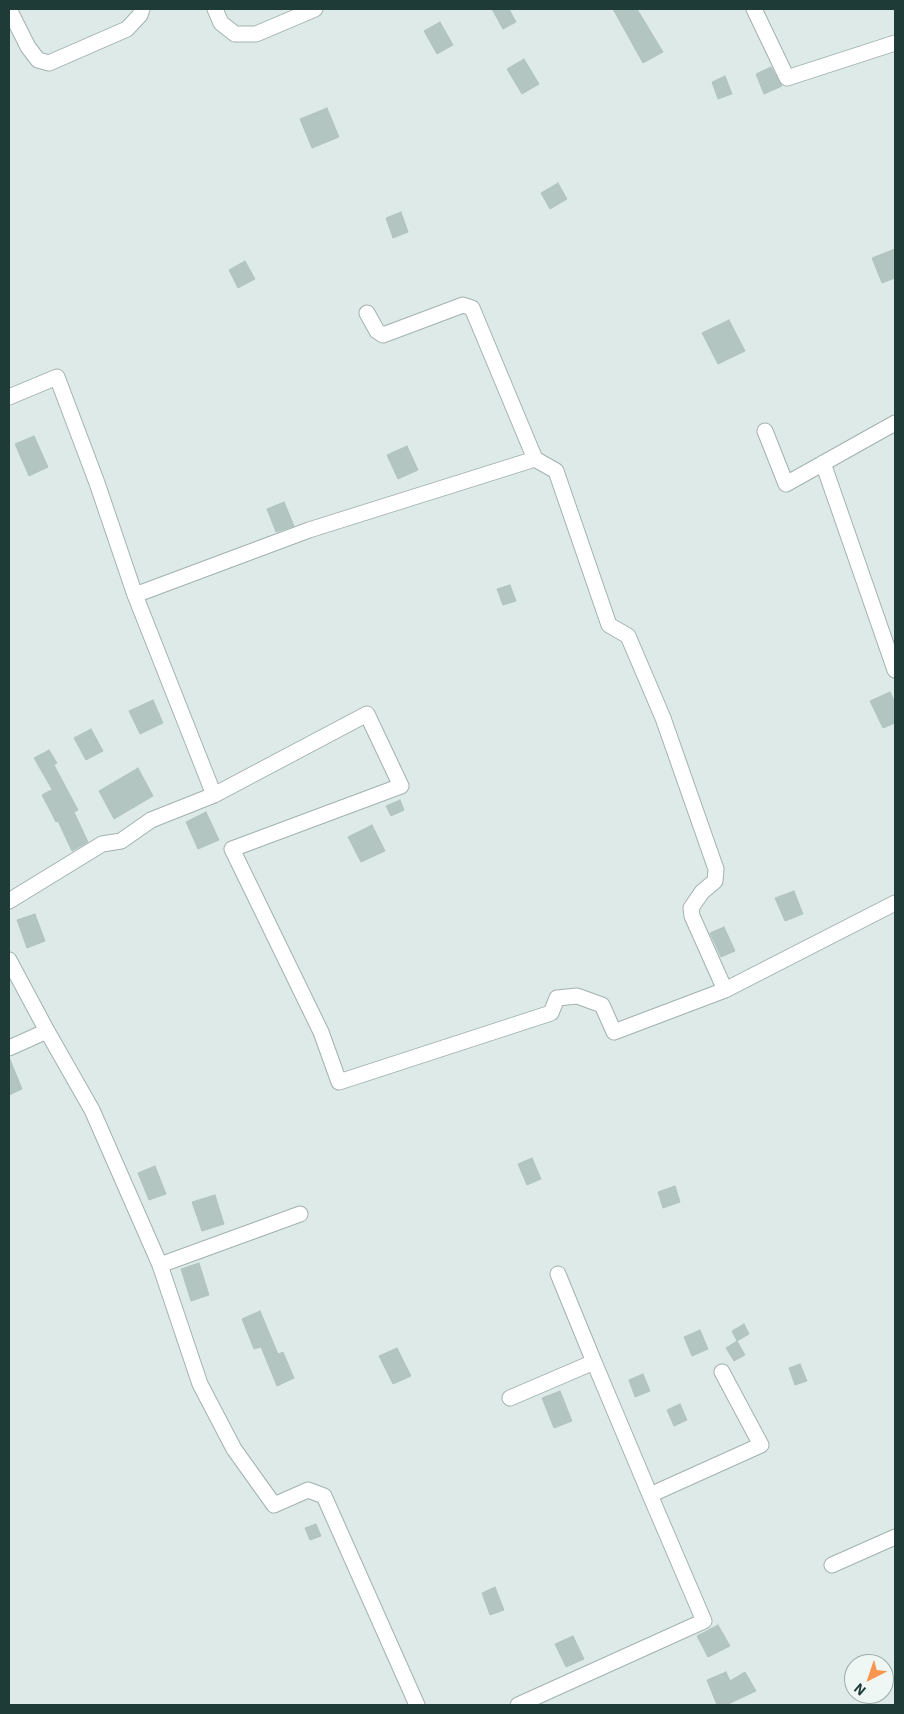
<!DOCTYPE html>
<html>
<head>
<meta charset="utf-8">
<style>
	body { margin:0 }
	#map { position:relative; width:904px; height:1714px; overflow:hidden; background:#deeae7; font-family:"IBM Plex Sans",sans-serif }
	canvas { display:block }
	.frame { position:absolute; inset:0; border:10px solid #1f3b38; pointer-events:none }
	.north { position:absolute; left:844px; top:1654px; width:50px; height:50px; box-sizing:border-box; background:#eef7f4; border:1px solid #9baca9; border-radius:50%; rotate:221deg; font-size:14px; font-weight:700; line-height:20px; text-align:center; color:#1f3b38 }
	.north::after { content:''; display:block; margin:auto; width:18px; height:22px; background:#f8954e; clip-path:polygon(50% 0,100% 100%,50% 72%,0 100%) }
</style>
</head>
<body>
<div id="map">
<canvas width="904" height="1714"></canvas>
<div class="frame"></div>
<div class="north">N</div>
</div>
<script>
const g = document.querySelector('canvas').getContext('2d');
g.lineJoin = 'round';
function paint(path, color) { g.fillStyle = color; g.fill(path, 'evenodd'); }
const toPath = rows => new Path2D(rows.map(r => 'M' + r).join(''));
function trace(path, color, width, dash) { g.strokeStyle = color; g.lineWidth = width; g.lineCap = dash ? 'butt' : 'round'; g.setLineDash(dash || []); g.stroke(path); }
const building = toPath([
	[492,9,509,9,516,22,503,29,492,9],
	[613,9,637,9,663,52,643,63,613,9],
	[440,22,453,45,437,54,424,31,440,22],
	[524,59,539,84,522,94,507,69,524,59],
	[771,67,782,86,764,94,756,74,771,67],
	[725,76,732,94,718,99,712,82,725,76],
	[327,108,339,137,312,148,300,119,327,108],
	[558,183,567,199,550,209,541,193,558,183],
	[401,212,408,232,393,238,386,218,401,212],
	[895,249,895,278,882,283,872,258,895,249],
	[245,261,255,279,238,288,229,270,245,261],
	[729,320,745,351,718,364,702,333,729,320],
	[34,436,48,467,29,476,15,444,34,436],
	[407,446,418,470,398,479,387,455,407,446],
	[284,502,294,526,276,532,267,509,284,502],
	[510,585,516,601,503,605,497,589,510,585],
	[890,692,895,703,895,723,883,728,870,701,890,692],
	[153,700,163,723,140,734,129,711,153,700],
	[91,729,103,751,86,760,74,738,91,729],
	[49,750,57,763,54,765,78,810,74,812,88,842,72,851,58,821,56,822,42,795,51,790,53,791,34,758,49,750],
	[138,768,153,796,114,819,99,791,138,768],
	[400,800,404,810,391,816,386,806,400,800],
	[206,812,219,840,198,849,186,822,206,812],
	[372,825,385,851,361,862,348,837,372,825],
	[794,891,803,914,785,921,775,898,794,891],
	[35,914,45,941,27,948,17,920,35,914],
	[724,927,735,951,721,957,710,933,724,927],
	[9,1057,22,1089,9,1095,9,1057],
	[532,1158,541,1179,527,1185,518,1164,532,1158],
	[155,1166,166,1194,149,1200,138,1173,155,1166],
	[675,1186,680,1202,663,1208,658,1192,675,1186],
	[215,1195,224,1224,202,1231,192,1202,215,1195],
	[199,1263,209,1295,191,1301,181,1269,199,1263],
	[260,1311,278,1354,283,1352,294,1378,277,1386,261,1347,254,1349,242,1319,260,1311],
	[744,1324,749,1334,737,1341,732,1331,744,1324],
	[700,1330,708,1349,692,1356,684,1337,700,1330],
	[737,1341,745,1355,734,1361,726,1348,737,1341],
	[397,1348,411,1376,393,1384,379,1356,397,1348],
	[800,1364,807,1381,795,1385,789,1368,800,1364],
	[643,1374,650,1391,635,1397,629,1380,643,1374],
	[560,1391,572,1421,554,1428,542,1398,560,1391],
	[680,1404,687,1420,674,1426,667,1410,680,1404],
	[316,1524,321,1536,310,1540,305,1528,316,1524],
	[495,1587,504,1610,490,1615,482,1593,495,1587],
	[718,1625,730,1646,708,1657,697,1636,718,1625],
	[573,1636,584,1659,566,1667,555,1644,573,1636],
	[726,1672,730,1681,745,1672,756,1691,726,1705,717,1705,707,1680,726,1672]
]);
paint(building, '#b3c5c0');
trace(building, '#b0c4bf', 1);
const minor = toPath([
	[9,9,28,47,38,60,49,63,127,29,140,15,142,9],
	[215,9,221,23,235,34,256,34,315,9],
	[754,9,787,78,895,43],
	[367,313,377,331,383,335,463,305,472,308,535,459],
	[9,397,57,377,97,483,135,595],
	[765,431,786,484,895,423],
	[823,463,895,670],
	[214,795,135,595,309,530,535,459,556,471,609,625,628,636,663,718,716,869,715,881,702,892,691,908,692,916,725,990],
	[9,901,102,844,121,841,151,820,214,795,367,714,401,786,232,849,321,1032,339,1082,551,1013,557,998,577,996,602,1005,614,1032,725,990,895,903],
	[9,960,47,1031],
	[9,1048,47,1031,92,1110,160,1265,200,1384,234,1449,274,1505,308,1490,324,1496,417,1705],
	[160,1265,300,1214],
	[558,1274,594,1362],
	[510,1398,594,1362,650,1495],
	[832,1565,895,1537],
	[518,1705,704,1621,650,1495,761,1445,722,1372]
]);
trace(minor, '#a1b2af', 17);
trace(minor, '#fff', 15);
</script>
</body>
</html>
